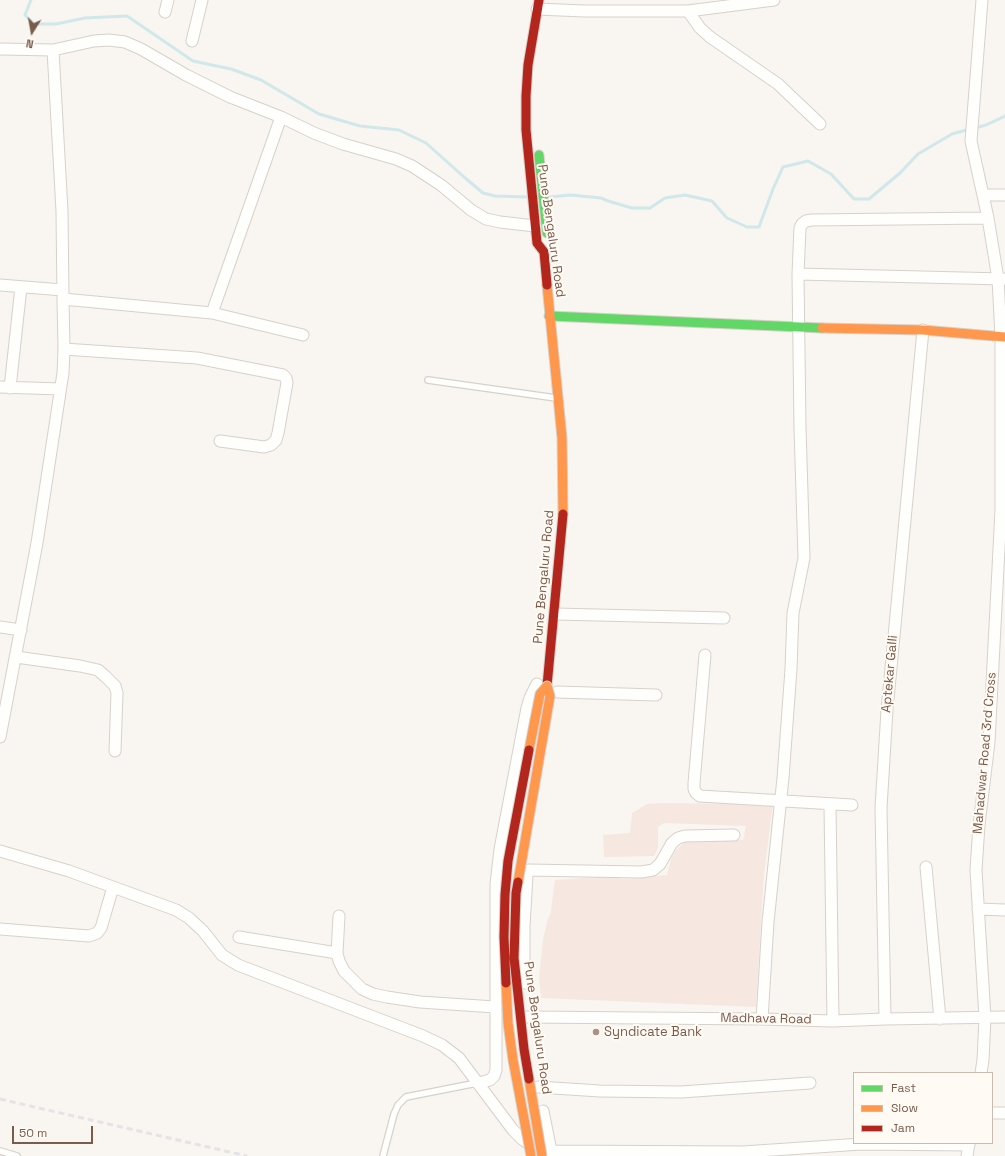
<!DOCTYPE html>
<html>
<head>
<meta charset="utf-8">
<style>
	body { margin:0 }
	#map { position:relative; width:1005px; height:1156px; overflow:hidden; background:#f9f5f0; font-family:"Space Grotesk",sans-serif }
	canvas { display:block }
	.legend { position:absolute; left:853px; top:1072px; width:140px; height:72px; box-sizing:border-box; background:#fffaf3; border:1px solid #cabbb1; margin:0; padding:5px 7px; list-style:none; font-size:12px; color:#7a5c4d }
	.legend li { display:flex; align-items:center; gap:8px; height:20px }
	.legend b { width:20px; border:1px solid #cabbb1 }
	.north { position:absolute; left:12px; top:12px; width:40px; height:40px; -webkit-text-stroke:3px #fffaf3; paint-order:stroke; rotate:191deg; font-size:11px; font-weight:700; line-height:16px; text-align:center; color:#7a5c4d }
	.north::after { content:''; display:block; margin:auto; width:14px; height:18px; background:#7a5c4d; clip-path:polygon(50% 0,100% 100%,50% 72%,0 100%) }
	.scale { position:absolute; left:12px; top:1126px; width:81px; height:18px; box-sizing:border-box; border:2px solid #7a5c4d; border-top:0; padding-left:5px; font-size:12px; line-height:14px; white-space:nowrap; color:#7a5c4d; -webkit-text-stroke:3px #fffaf3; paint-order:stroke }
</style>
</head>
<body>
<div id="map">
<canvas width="1005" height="1156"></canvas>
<ul class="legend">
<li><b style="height:5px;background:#63d668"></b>Fast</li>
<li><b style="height:5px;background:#ff974d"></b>Slow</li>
<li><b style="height:5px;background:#b3261e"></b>Jam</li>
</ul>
<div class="north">N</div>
<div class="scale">50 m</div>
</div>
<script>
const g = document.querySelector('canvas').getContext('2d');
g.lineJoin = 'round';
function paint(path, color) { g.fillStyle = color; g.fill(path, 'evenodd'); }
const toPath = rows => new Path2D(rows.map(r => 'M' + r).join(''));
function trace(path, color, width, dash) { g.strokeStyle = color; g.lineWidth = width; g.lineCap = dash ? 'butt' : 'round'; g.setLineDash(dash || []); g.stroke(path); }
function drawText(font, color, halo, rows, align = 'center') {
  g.font = font + ' "Space Grotesk",sans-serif'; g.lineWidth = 4; g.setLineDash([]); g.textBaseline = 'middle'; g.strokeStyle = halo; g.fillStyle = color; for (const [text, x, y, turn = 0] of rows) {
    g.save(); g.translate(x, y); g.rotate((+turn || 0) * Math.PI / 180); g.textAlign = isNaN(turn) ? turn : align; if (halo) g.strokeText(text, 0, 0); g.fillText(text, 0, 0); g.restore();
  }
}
paint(toPath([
	[664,803,773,804,764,874,756,1007,541,998,539,978,543,939,548,919,551,911,555,880,613,876,623,879,667,875,671,859,676,850,684,843,694,839,743,840,746,826,664,823,658,827,658,848,654,856,604,857,603,835,630,833,632,813,647,804]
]), '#f6e8e1');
trace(toPath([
	[31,0,25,15,34,24,56,24,85,18,127,16,193,61,231,69,261,80,319,114,360,126,399,130,426,143,464,177,483,193,495,196,527,197],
	[975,128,986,125,1005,116],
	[549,197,571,195,601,198,608,201,632,208,650,208,665,198,685,195,712,201,727,218,747,227,759,227,773,189,783,167,808,161,831,174,854,199,869,199,900,173,918,154,952,134,970,129]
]), '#d0e8ea', 3);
const lane = toPath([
	[428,380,556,398],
	[0,1151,17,1156],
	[383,1156,394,1114,398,1105,406,1097,477,1083]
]);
const street = toPath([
	[537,9,584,11,688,11,774,0],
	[688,11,700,28,710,37,778,84,820,124],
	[165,12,168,0],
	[192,41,202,0],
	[0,49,53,50,94,41,109,40,125,42,141,49,186,75,230,97,281,117,314,133,343,144,396,159,412,166,441,185,471,210,486,219,500,222,535,226],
	[983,195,1005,195],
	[798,274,1004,279],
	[0,285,63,290],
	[63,299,212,313,303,335],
	[212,313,281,117],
	[64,349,197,358,283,375,286,378,287,383,278,433,276,440,271,445,264,447,220,441],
	[0,387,60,389],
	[10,388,21,287],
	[555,614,724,618],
	[0,627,21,630],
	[705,655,694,783,694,789,696,793,700,796,852,805],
	[16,657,80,666,98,670,106,677,115,686,117,693,115,751],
	[557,692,656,695],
	[0,737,37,543,63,373,64,349,63,299,62,211,53,50],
	[830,805,833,1021],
	[0,851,69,871,176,910,189,918,203,931,222,955,238,965,423,1036,442,1045,459,1058,513,1130,522,1139,536,1149,551,1151,743,1152,861,1144,969,1145],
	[926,867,940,1019],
	[528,870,641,872,653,870,660,864,672,843,678,838,685,836,734,835],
	[978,909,1005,910],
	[339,916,337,953,339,961,344,971,362,989,373,994,387,997,420,1002,495,1007],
	[0,929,89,936,97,933,101,928,113,887],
	[239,937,337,953],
	[524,983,524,927,527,875],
	[526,1017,762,1019,833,1021,885,1019,1005,1017],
	[762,1019,768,922,783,778,791,669,793,613,804,558,800,428,798,274,800,228,802,224,806,221,812,220,988,218],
	[885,1019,881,808,887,710,923,330],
	[981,1073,983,1060,985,1018,976,870,979,825,989,742,1001,510,1001,336,998,279,988,218,971,141,982,0],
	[479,1083,490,1080,494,1076,496,1070,496,884,500,849,527,708,530,698,537,684],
	[538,1087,600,1091,681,1092,810,1083],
	[543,1111,551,1151],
	[992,1113,1005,1113],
	[967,1156,969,1143]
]);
const fast = toPath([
	[539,155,547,233],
	[549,316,822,328]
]);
const slow = toPath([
	[547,285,562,438,563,514],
	[822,328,923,330,1005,337]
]);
const jam = toPath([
	[539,0,528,65,526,96,526,130,537,243,544,252,547,285],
	[547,686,563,514]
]);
trace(lane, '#d7d1cb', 8);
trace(street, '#d7d1cb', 13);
trace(fast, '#d9d2cb', 11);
trace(slow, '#d9d2cb', 11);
trace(jam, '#d9d2cb', 11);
trace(lane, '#fefefd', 5.5);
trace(street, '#fefefd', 11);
trace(fast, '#63d668', 9);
trace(slow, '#ff974d', 9);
trace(jam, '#b3261e', 9);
trace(toPath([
	[0,1099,247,1156]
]), '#e6e3e7', 3, [6, 4]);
const slowBridge = toPath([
	[518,882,550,696,547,686,540,694,529,750],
	[506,983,508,1023,513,1060,531,1156],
	[529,1079,542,1156]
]);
const jamBridge = toPath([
	[518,882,516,893,514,958,524,1049,529,1079],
	[506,983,504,937,505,895,508,861,529,750]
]);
trace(slowBridge, '#dad1cc', 11, []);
trace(jamBridge, '#dad1cc', 11, []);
trace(slowBridge, '#ff974d', 9);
trace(jamBridge, '#b3261e', 9);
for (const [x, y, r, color] of [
	[596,1032,4,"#a69286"]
]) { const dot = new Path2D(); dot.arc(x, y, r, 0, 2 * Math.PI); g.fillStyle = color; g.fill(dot); trace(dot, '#fffaf3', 1.5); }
drawText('13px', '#7a5c4d', '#fffaf3', [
	["Pune Bengaluru Road",551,231,82],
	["Pune Bengaluru Road",544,577,-85],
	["Aptekar Galli",890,674,-85],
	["Mahadwar Road 3rd Cross",985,753,-85],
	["Madhava Road",766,1019,1],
	["Pune Bengaluru Road",537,1028,82]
]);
drawText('13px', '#7a5c4d', '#fffaf3', [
	["Syndicate Bank",604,1032]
], 'left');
</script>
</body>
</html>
